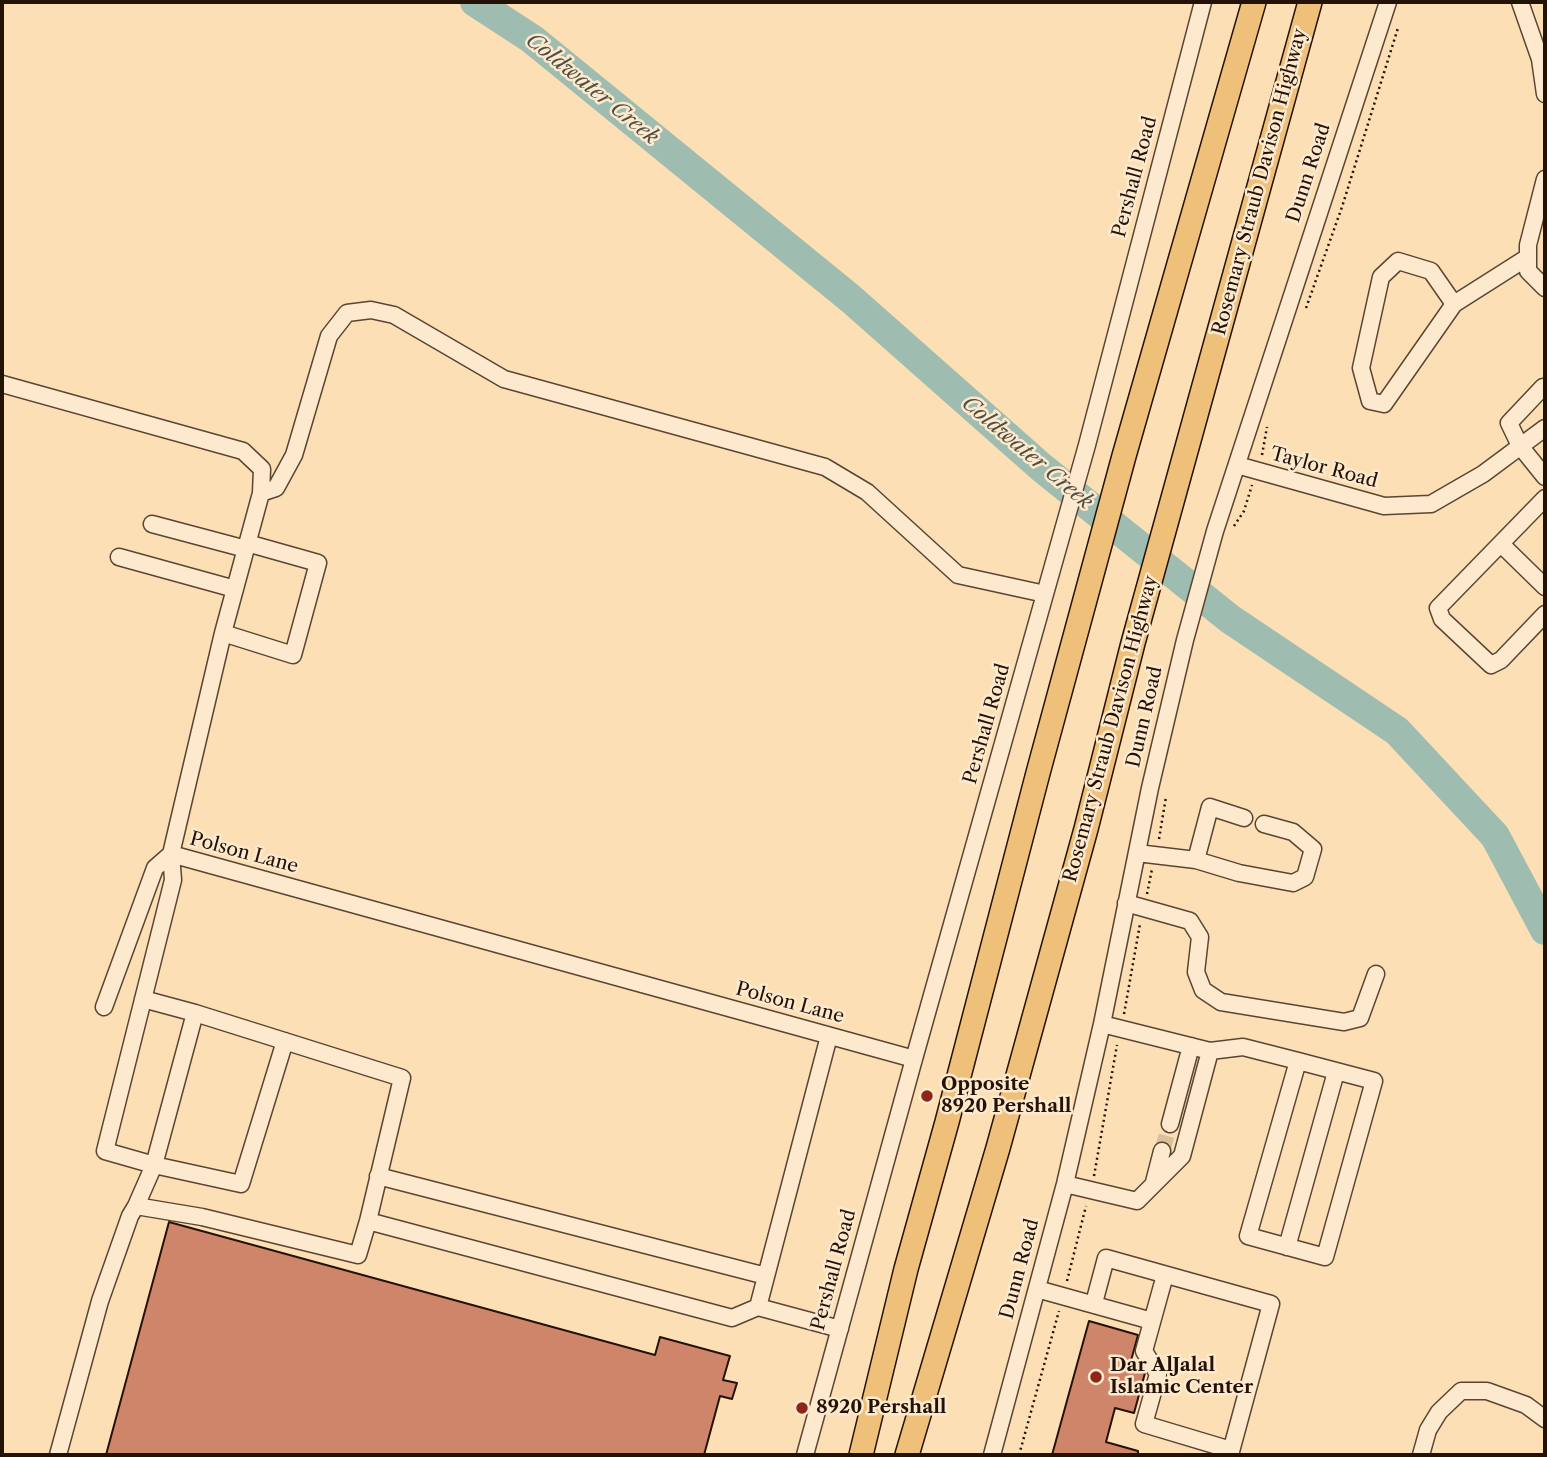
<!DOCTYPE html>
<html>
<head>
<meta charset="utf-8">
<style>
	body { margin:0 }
	#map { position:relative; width:1547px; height:1457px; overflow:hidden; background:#fcdfb4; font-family:"Libre Caslon Text",serif }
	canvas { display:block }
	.frame { position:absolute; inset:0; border:4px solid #251207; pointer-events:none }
</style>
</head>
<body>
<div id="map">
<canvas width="1547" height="1457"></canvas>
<div class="frame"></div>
</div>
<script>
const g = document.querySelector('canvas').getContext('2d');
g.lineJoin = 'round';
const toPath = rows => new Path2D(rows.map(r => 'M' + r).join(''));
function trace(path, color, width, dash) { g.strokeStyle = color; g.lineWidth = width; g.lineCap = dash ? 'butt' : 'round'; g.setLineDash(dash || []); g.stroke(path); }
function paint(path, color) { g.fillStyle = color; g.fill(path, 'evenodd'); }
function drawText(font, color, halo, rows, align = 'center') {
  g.font = font + ' "Libre Caslon Text",serif'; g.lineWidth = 5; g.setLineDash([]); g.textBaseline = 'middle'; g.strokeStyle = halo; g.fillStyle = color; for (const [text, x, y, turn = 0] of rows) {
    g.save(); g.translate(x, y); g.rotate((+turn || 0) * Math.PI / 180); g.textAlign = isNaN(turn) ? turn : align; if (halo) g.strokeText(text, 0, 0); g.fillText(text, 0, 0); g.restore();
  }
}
trace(toPath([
	[475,2,532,39,851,299,1041,467,1230,619,1397,731,1495,836,1545,930]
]), '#9fbcb0', 30);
const building = toPath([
	[169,1222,655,1355,660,1337,730,1356,723,1380,737,1383,732,1399,720,1396,704,1455,106,1455,169,1222],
	[1089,1321,1138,1335,1129,1368,1145,1373,1134,1413,1115,1408,1106,1442,1138,1451,1138,1455,1052,1455,1089,1321]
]);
paint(building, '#cf856a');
trace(building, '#251207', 2);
trace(toPath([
	[1162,1151,1170,1124]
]), '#dcc09a', 16, [16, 8]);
const minor = toPath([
	[1520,2,1540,59,1545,94],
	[1545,179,1528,245,1528,271,1545,288],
	[1454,304,1431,271,1398,261,1381,277,1361,368,1370,401,1384,404,1454,304,1528,257],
	[2,384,243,451,262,469,261,493,223,633,171,854,914,1059],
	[1543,387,1509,423,1520,446,1545,477],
	[1237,465,1384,506,1431,504,1483,474,1545,428],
	[261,493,276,488,294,455,329,336,347,313,371,310,394,315,504,379,825,467,867,492,958,575,1045,594],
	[1545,498,1438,608,1442,619,1491,665,1501,660,1545,614],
	[152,524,246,549],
	[1501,544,1545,587],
	[119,557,235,589],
	[223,633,293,655,318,563,247,543],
	[1137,853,1196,860,1239,873,1293,883,1305,877,1313,849,1293,832,1264,824],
	[171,854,173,880,105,1151,154,1165,241,1184,285,1041],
	[1196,860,1210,807,1244,818],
	[1126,903,1190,921,1200,937,1196,972,1203,990,1221,1002,1344,1022,1360,1018,1376,974],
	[143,999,195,1013],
	[104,1007,155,868,171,854],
	[1102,1024,1210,1051,1243,1047,1298,1061,1374,1081,1325,1257,1248,1236,1298,1061],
	[1170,1124,1191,1046],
	[378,1176,766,1276],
	[1154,1182,1162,1151],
	[1065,1184,1137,1201,1182,1156,1210,1051],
	[136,1206,154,1165,195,1013,402,1078,368,1221],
	[1287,1247,1336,1072],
	[1165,1275,1144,1351,1158,1374,1144,1424,1231,1450],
	[1037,1289,1152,1321],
	[1094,1303,1106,1258,1271,1304,1230,1455],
	[758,1307,829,1036],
	[58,1455,100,1301,130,1216,136,1206,202,1217,358,1255,368,1221,732,1318,758,1307,840,1329],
	[805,1455,914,1059,1087,445,1203,2],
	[992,1455,1065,1184,1102,1024,1150,788,1185,640,1215,531,1388,2],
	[1421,1455,1428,1430,1439,1412,1461,1391,1487,1391,1526,1405,1545,1419]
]);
const highway = toPath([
	[861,1455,906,1269,947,1122,1038,773,1124,456,1254,2],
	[907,1455,998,1148,1086,829,1133,643,1310,2]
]);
trace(minor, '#5b4532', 19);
trace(highway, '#251207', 26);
trace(toPath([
	[1306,308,1342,207,1398,28],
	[1262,455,1267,427],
	[1234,526,1244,511,1252,485],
	[1159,839,1166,797],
	[1147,894,1152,869],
	[1124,1014,1140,924],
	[1094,1176,1117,1045],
	[1067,1281,1086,1206],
	[1019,1455,1059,1311]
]), '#251207', 2.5, [2, 3.5]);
trace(minor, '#fdeace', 16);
trace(highway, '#eec07a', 23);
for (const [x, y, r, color] of [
	[927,1096,7,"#8f2418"],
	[1096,1377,7,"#8f2418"],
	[802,1408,7,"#8f2418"]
]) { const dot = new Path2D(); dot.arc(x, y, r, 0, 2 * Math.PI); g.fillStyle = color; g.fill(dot); trace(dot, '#fdeace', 2.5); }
drawText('19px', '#251207', '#fdeace', [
	["Dunn Road",1309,173,-72],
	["Pershall Road",1135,177,-75],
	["Rosemary Straub Davison Highway",1260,182,-75],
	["Taylor Road",1324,468,15],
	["Dunn Road",1145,717,-77],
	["Pershall Road",987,724,-74],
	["Rosemary Straub Davison Highway",1111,729,-75],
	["Polson Lane",244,853,15],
	["Polson Lane",790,1003,15],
	["Dunn Road",1020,1269,-75],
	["Pershall Road",834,1270,-75]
]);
drawText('bold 19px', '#251207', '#fdeace', [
	["Opposite",941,1085],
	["8920 Pershall",941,1107],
	["Dar AlJalal",1110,1366],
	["Islamic Center",1110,1388],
	["8920 Pershall",816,1408]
], 'left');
drawText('italic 21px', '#504e42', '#fdeace', [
	["Coldwater Creek",592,89,39],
	["Coldwater Creek",1027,453,40]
]);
</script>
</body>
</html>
